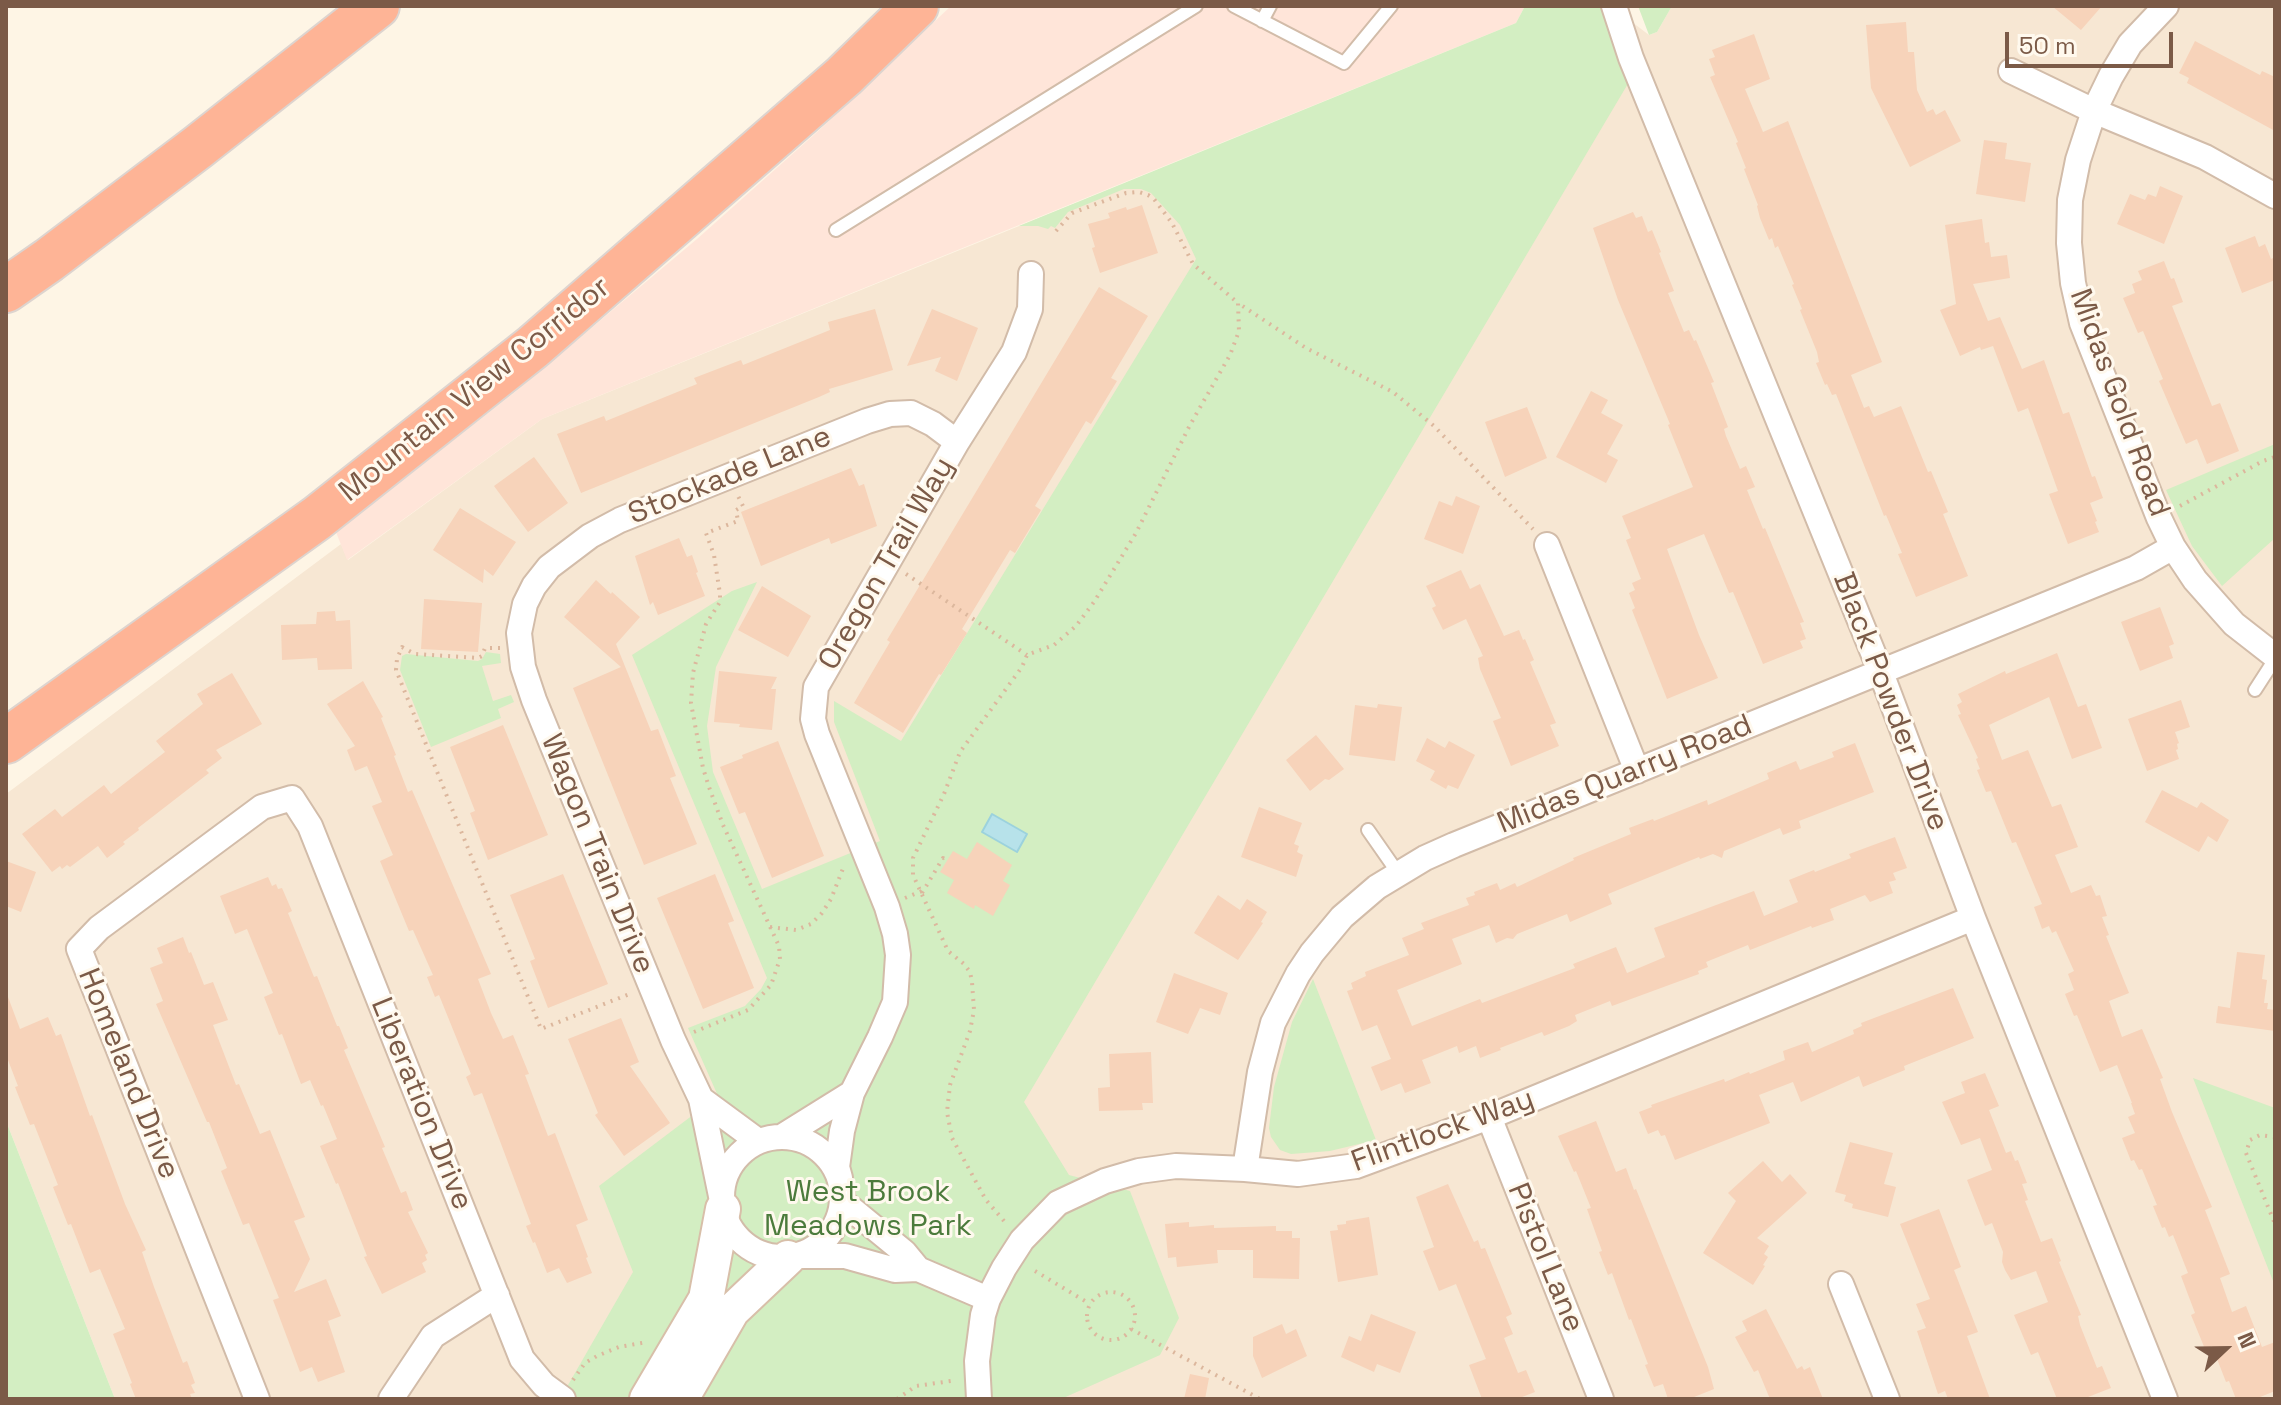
<!DOCTYPE html>
<html>
<head>
<meta charset="utf-8">
<style>
	body { margin:0 }
	#map { position:relative; width:2281px; height:1405px; overflow:hidden; background:#fef5e5; font-family:"Space Grotesk",sans-serif }
	canvas { display:block }
	.frame { position:absolute; inset:0; border:8px solid #7b5a47; pointer-events:none }
	.north { position:absolute; left:2185px; top:1309px; width:80px; height:80px; -webkit-text-stroke:6px #fff9ee; paint-order:stroke; rotate:68deg; font-size:22px; font-weight:700; line-height:32px; text-align:center; color:#7b5a47 }
	.north::after { content:''; display:block; margin:auto; width:28px; height:36px; background:#7b5a47; clip-path:polygon(50% 0,100% 100%,50% 72%,0 100%) }
	.scale { position:absolute; left:2005px; top:32px; width:168px; height:36px; box-sizing:border-box; border:4px solid #7b5a47; border-top:0; padding-left:10px; font-size:24px; line-height:28px; white-space:nowrap; color:#7b5a47; -webkit-text-stroke:6px #fff9ee; paint-order:stroke }
</style>
</head>
<body>
<div id="map">
<canvas width="2281" height="1405"></canvas>
<div class="frame"></div>
<div class="north">N</div>
<div class="scale">50 m</div>
</div>
<script>
const g = document.querySelector('canvas').getContext('2d');
g.lineJoin = 'round';
function paint(path, color) { g.fillStyle = color; g.fill(path, 'evenodd'); }
const toPath = rows => new Path2D(rows.map(r => 'M' + r).join(''));
function trace(path, color, width, dash) { g.strokeStyle = color; g.lineWidth = width; g.lineCap = dash ? 'butt' : 'round'; g.setLineDash(dash || []); g.stroke(path); }
function drawText(font, color, halo, rows, align = 'center') {
  g.font = font + ' "Space Grotesk",sans-serif'; g.lineWidth = 6; g.setLineDash([]); g.textBaseline = 'middle'; g.strokeStyle = halo; g.fillStyle = color; for (const [text, x, y, turn = 0] of rows) {
    g.save(); g.translate(x, y); g.rotate((+turn || 0) * Math.PI / 180); g.textAlign = isNaN(turn) ? turn : align; if (halo) g.strokeText(text, 0, 0); g.fillText(text, 0, 0); g.restore();
  }
}
paint(toPath([
	[1563,6,1611,6,1649,35,1657,32,1672,6,2275,6,2275,1399,115,1399,6,1121,6,794,341,544,348,560,542,419]
]), '#f7e7d3');
paint(toPath([
	[951,6,1525,6,1516,23,542,419,347,560,336,532,515,392,697,239,816,133]
]), '#ffe5d9');
paint(toPath([
	[1525,6,1600,6,1629,82,1024,1102,1069,1175,1130,1191,1179,1318,1160,1355,1061,1399,1000,1399,999,1397,990,1399,560,1399,633,1272,599,1186,718,1096,688,1028,745,1006,761,989,767,978,632,655,732,591,757,582,716,667,707,726,713,772,762,889,880,841,834,722,834,701,901,741,1196,259,1180,225,1151,193,1141,189,1124,189,1068,212,1055,228,1051,226,1048,229,1038,226,1019,226,1516,23],
	[1638,6,1672,6,1657,32,1649,35],
	[2275,444,2275,538,2222,586,2192,546,2166,490],
	[486,652,500,654,501,663,482,666,493,701,511,695,514,702,498,709,501,718,431,747,400,670,402,656,406,654,478,661,482,659],
	[1313,979,1376,1140,1330,1151,1291,1154,1280,1150,1271,1137,1269,1128,1274,1087,1292,1022],
	[2193,1078,2275,1108,2275,1286],
	[6,1121,115,1399,6,1399]
]), '#d3eec2');
const water = toPath([
	[992,814,1027,834,1017,852,982,832,992,814]
]);
paint(water, '#b7e2ea');
trace(water, '#9cd2dd', 2);
paint(toPath([
	[2052,6,2102,6,2081,30],
	[1906,22,1908,52,1914,52,1917,90,1927,112,1933,109,1936,115,1945,110,1961,141,1910,167,1871,88,1866,25],
	[1754,34,1770,79,1745,89,1763,132,1788,121,1882,362,1851,375,1864,408,1869,406,1874,417,1901,406,1928,472,1931,471,1948,512,1943,514,1968,576,1916,597,1898,554,1902,553,1886,515,1884,516,1836,394,1832,395,1827,384,1825,385,1816,363,1819,362,1817,352,1800,310,1802,309,1792,285,1794,284,1778,246,1775,248,1772,238,1769,240,1760,218,1757,206,1758,205,1744,169,1746,168,1736,143,1738,142,1710,77,1715,75,1709,59,1715,57,1712,50],
	[2195,41,2260,75,2262,71,2275,77,2275,131,2187,83,2189,78,2179,73],
	[1984,140,2007,143,2005,159,2031,163,2025,202,1976,194],
	[2160,186,2183,196,2164,244,2117,224,2130,194,2145,200,2148,194,2156,197],
	[1142,205,1158,253,1100,273,1092,248,1095,247,1088,224,1110,218,1108,213,1126,207,1127,210],
	[1633,212,1636,218,1642,216,1648,232,1652,230,1661,252,1659,253,1674,291,1668,293,1684,332,1689,330,1694,341,1696,340,1714,382,1711,383,1728,427,1724,429,1726,436,1740,469,1746,466,1755,487,1747,490,1763,529,1765,528,1804,622,1800,623,1806,639,1800,641,1803,648,1763,664,1733,592,1729,593,1704,534,1667,549,1699,635,1718,678,1667,699,1632,610,1635,608,1629,593,1635,590,1632,583,1641,579,1626,540,1631,538,1622,516,1693,487,1668,425,1670,424,1618,300,1593,228],
	[1982,219,1985,243,1989,242,1991,257,2007,255,2010,278,1973,284,1988,321,2000,317,2022,369,2044,360,2063,414,2069,412,2092,477,2095,476,2103,498,2090,503,2097,521,2095,522,2099,532,2068,544,2049,494,2058,491,2028,408,2018,412,1993,346,1981,350,1980,347,1960,356,1940,310,1956,304,1945,225],
	[2255,236,2259,247,2265,244,2271,259,2275,257,2275,280,2242,293,2225,248],
	[2164,261,2171,279,2174,278,2183,302,2172,306,2212,406,2220,403,2239,451,2207,464,2197,439,2186,444,2159,381,2163,379,2143,331,2138,333,2123,298,2135,293,2132,284,2142,280,2138,271],
	[1099,287,1148,316,1111,378,1117,381,1091,424,1086,421,1035,506,1041,510,1015,553,1010,550,962,629,967,633,941,675,939,674,903,733,854,703,890,642,887,640],
	[875,309,893,370,829,389,830,392,819,397,581,493,557,434,604,416,606,421,697,384,694,378,741,360,743,365,830,330,828,322],
	[932,309,978,328,957,381,935,371,941,357,907,366],
	[1591,391,1608,400,1601,413,1623,425,1607,454,1618,460,1606,483,1556,457],
	[1527,407,1547,458,1505,477,1485,422],
	[534,457,568,503,528,532,494,486],
	[851,468,859,486,864,484,877,526,831,544,829,538,761,566,741,512],
	[1456,496,1480,506,1463,554,1424,539,1439,501,1452,506],
	[460,508,516,542,493,576,484,569,483,583,433,550],
	[679,538,687,557,692,555,698,572,696,573,705,596,658,615,653,602,650,605,635,556],
	[1461,570,1470,589,1480,584,1504,636,1519,630,1523,640,1525,639,1534,660,1530,662,1556,723,1550,725,1559,746,1511,766,1493,721,1501,718,1480,669,1478,658,1483,656,1466,619,1443,630,1432,608,1436,606,1426,586],
	[596,580,611,594,612,592,640,617,616,644,651,731,658,729,676,776,670,778,697,844,644,865,573,688,621,667,564,617],
	[762,586,811,616,788,657,738,630],
	[424,599,482,603,478,652,421,649],
	[2160,607,2174,644,2169,646,2173,658,2140,671,2121,622],
	[335,611,336,621,350,620,352,669,318,670,317,658,282,660,281,625,316,624,317,612],
	[2057,653,2078,707,2086,704,2102,748,2072,759,2049,697,1989,725,2002,760,2028,750,2052,807,2061,804,2078,847,2055,855,2071,893,2091,885,2096,896,2100,895,2107,916,2102,917,2109,935,2106,936,2129,993,2109,1001,2122,1037,2142,1029,2163,1078,2160,1079,2172,1112,2212,1207,2205,1210,2230,1274,2220,1278,2232,1312,2246,1306,2262,1347,2275,1342,2275,1391,2255,1399,2236,1399,2229,1381,2226,1382,2212,1346,2205,1349,2191,1315,2195,1313,2181,1276,2188,1273,2173,1235,2169,1237,2165,1227,2162,1228,2153,1206,2157,1205,2142,1169,2139,1170,2134,1160,2131,1161,2122,1138,2135,1133,2128,1117,2135,1114,2131,1103,2132,1103,2117,1065,2100,1072,2077,1015,2074,1016,2065,994,2074,990,2068,974,2074,971,2056,931,2052,933,2049,926,2042,929,2034,907,2042,904,2016,842,2012,843,1991,791,1986,792,1977,770,1980,769,1976,759,1978,758,1958,715,1961,714,1957,705,1962,702,1958,694,2005,671,2006,674],
	[719,671,777,677,771,689,776,689,772,730,739,727,740,724,714,722],
	[232,673,262,724,216,750,222,758,206,770,209,773,138,828,139,830,123,842,125,844,107,858,98,846,70,867,67,865,62,869,60,866,52,872,22,834,55,809,62,817,104,785,111,794,165,752,156,741,203,704,197,694],
	[363,681,383,717,381,718,396,755,394,756,408,792,412,790,491,974,478,979,491,1013,503,1039,513,1035,529,1074,525,1075,548,1136,555,1133,588,1220,576,1225,588,1257,586,1258,592,1273,567,1283,559,1268,547,1273,535,1242,533,1243,526,1226,531,1224,482,1093,474,1096,466,1077,471,1074,439,995,435,997,427,977,433,975,413,930,409,931,380,861,393,855,372,806,382,802,367,766,355,771,347,750,355,746,327,704],
	[2181,700,2190,727,2175,732,2179,743,2177,744,2178,749,2176,750,2179,759,2147,771,2128,719],
	[1378,704,1402,707,1395,761,1349,755,1355,705,1377,708],
	[503,725,548,835,488,860,470,813,475,811,450,747],
	[1316,735,1344,769,1329,780,1325,779,1310,791,1286,760],
	[1427,738,1445,748,1449,741,1475,755,1458,789,1448,785,1446,789,1430,780,1435,771,1416,761],
	[778,741,824,856,772,878,745,812,739,814,720,767,743,758,742,755],
	[1855,743,1874,792,1799,821,1801,828,1783,835,1780,828,1724,851,1722,858,1713,854,1700,859,1699,857,1608,894,1612,904,1570,922,1567,914,1517,934,1513,939,1507,938,1496,943,1489,925,1452,939,1462,964,1397,990,1412,1026,1480,999,1482,1003,1575,968,1573,964,1616,947,1627,973,1665,957,1654,928,1754,891,1764,916,1798,902,1789,880,1814,870,1815,872,1851,858,1849,854,1895,837,1907,868,1893,873,1896,880,1889,882,1893,893,1870,902,1865,895,1830,909,1834,920,1812,928,1811,926,1750,950,1748,945,1706,962,1708,967,1698,971,1699,974,1612,1006,1610,1001,1575,1015,1577,1021,1569,1026,1544,1036,1542,1032,1500,1048,1501,1050,1480,1058,1476,1046,1459,1053,1457,1046,1422,1060,1431,1083,1405,1093,1401,1083,1381,1091,1371,1067,1391,1059,1377,1025,1362,1031,1347,991,1353,989,1351,983,1366,976,1365,972,1409,955,1402,938,1424,929,1421,923,1469,905,1466,898,1475,895,1474,892,1497,883,1500,890,1515,883,1517,887,1574,860,1573,858,1631,834,1629,828,1653,819,1654,821,1707,800,1708,805,1769,779,1767,773,1796,761,1800,770,1834,757,1832,752],
	[2162,790,2197,808,2201,802,2229,820,2217,842,2208,836,2199,852,2145,822],
	[1259,807,1302,823,1294,844,1299,846,1297,852,1303,855,1296,877,1241,857],
	[977,842,1012,865,1003,881,1010,885,993,916,975,905,974,909,947,893,954,880,940,872,953,851,967,859],
	[6,861,36,872,21,912,6,906],
	[563,874,608,984,548,1008,530,961,535,959,510,895],
	[715,874,734,921,728,923,754,988,703,1009,657,898],
	[268,877,272,886,276,884,278,889,282,888,292,911,288,913,314,977,317,976,337,1026,339,1026,348,1048,344,1050,385,1147,382,1148,401,1193,406,1191,413,1210,408,1212,428,1253,425,1255,427,1260,422,1263,426,1272,382,1294,364,1257,367,1256,338,1183,336,1184,320,1146,337,1139,323,1105,321,1106,310,1080,301,1084,282,1034,279,1035,264,997,273,993,247,929,235,934,220,896],
	[1218,895,1240,910,1247,899,1267,912,1261,922,1263,923,1238,960,1194,933],
	[183,937,189,953,191,952,204,985,213,982,228,1020,213,1025,236,1085,239,1084,260,1134,270,1130,305,1217,294,1221,310,1259,294,1292,326,1279,341,1316,328,1321,345,1372,318,1382,312,1367,300,1372,273,1300,279,1298,249,1223,243,1225,221,1171,227,1168,209,1122,207,1122,156,1004,163,1001,150,968,163,963,157,948],
	[2237,952,2265,955,2262,979,2267,980,2264,1003,2268,1003,2267,1009,2275,1010,2275,1031,2216,1023,2218,1006,2230,1008],
	[1174,973,1228,993,1220,1015,1200,1008,1188,1034,1156,1022],
	[1953,988,1974,1038,1904,1066,1905,1070,1863,1087,1859,1076,1801,1102,1793,1082,1759,1095,1770,1123,1675,1160,1665,1135,1661,1136,1658,1130,1648,1134,1639,1112,1652,1107,1651,1105,1724,1079,1725,1082,1749,1072,1750,1074,1785,1060,1783,1051,1808,1042,1812,1052,1854,1034,1853,1030,1862,1026,1861,1023],
	[6,997,8,997,20,1029,48,1017,56,1036,61,1034,90,1116,92,1115,125,1204,146,1250,142,1252,154,1287,183,1363,187,1361,195,1383,191,1385,195,1393,190,1394,192,1399,136,1399,130,1384,132,1383,113,1334,125,1329,100,1269,90,1273,71,1224,68,1225,53,1187,58,1185,34,1124,30,1125,15,1087,18,1086,6,1055],
	[621,1018,639,1062,630,1066,670,1123,624,1156,595,1115,598,1113,568,1039],
	[1151,1052,1153,1103,1142,1103,1143,1110,1099,1111,1098,1088,1110,1087,1109,1054],
	[1985,1073,1999,1106,1989,1110,2006,1153,2011,1151,2015,1161,2018,1160,2027,1183,2022,1184,2028,1200,2025,1201,2041,1242,2052,1238,2061,1261,2059,1262,2081,1315,2078,1316,2080,1325,2097,1368,2102,1366,2111,1388,2083,1399,2057,1399,2038,1352,2031,1355,2014,1315,2048,1302,2036,1271,2011,1280,2005,1270,2002,1262,2003,1252,1992,1223,1985,1226,1967,1180,1992,1170,1980,1138,1961,1145,1942,1102,1965,1093,1961,1082],
	[1596,1121,1616,1172,1626,1168,1634,1190,1636,1189,1708,1367,1714,1389,1689,1399,1668,1399,1663,1384,1654,1387,1645,1365,1648,1364,1631,1319,1629,1320,1612,1273,1608,1275,1599,1252,1602,1251,1587,1209,1591,1208,1576,1171,1574,1172,1558,1136],
	[1850,1142,1893,1153,1884,1184,1896,1187,1888,1217,1852,1208,1853,1204,1844,1201,1846,1195,1835,1192],
	[1763,1161,1782,1182,1790,1174,1807,1193,1757,1238,1769,1246,1764,1254,1768,1257,1763,1265,1765,1266,1753,1285,1703,1253,1736,1201,1728,1193],
	[1448,1184,1474,1242,1478,1240,1481,1249,1485,1248,1512,1314,1506,1317,1513,1334,1504,1338,1518,1373,1526,1370,1535,1392,1517,1399,1482,1399,1469,1365,1486,1359,1456,1284,1439,1291,1423,1251,1434,1247,1416,1197],
	[1939,1209,1961,1267,1954,1270,1978,1332,1967,1336,1990,1399,1948,1399,1945,1391,1938,1394,1917,1331,1926,1328,1916,1304,1930,1299,1900,1224],
	[1369,1217,1378,1275,1338,1282,1330,1231,1338,1230,1337,1225,1346,1224,1346,1221],
	[1189,1222,1189,1227,1214,1225,1214,1228,1276,1226,1276,1231,1292,1231,1292,1238,1300,1238,1299,1279,1253,1278,1253,1250,1217,1250,1218,1263,1177,1267,1176,1257,1168,1258,1165,1224],
	[1766,1309,1797,1369,1802,1366,1804,1370,1810,1367,1823,1399,1770,1399,1758,1370,1754,1372,1735,1337,1747,1331,1742,1321],
	[1371,1314,1416,1332,1400,1373,1377,1364,1374,1372,1341,1357,1349,1336,1361,1341],
	[1282,1324,1286,1334,1296,1329,1307,1356,1262,1378,1253,1356,1253,1337],
	[1190,1374,1209,1378,1205,1399,1184,1399]
]), '#f7d3ba');
const lane = toPath([
	[1234,6,1344,63,1391,6],
	[1262,21,1270,6],
	[836,230,1196,6],
	[2255,690,2275,659],
	[1368,830,1398,873]
]);
const street = toPath([
	[1614,6,1631,58,1880,670,1973,918,2165,1399],
	[2166,6,2130,44,2111,76,2094,111,2078,160,2070,200,2069,243,2073,283,2082,323,2159,518,2173,547,2195,580,2234,624,2275,656],
	[2011,71,2094,111,2205,157,2275,196],
	[1547,545,1637,771],
	[701,1099,758,1141],
	[1489,1117,1601,1399],
	[783,1136,852,1093],
	'722 1197a60 60 0 1 1 120 0a60 60 0 1 1-120 0Z',
	[1245,1169,1260,1072,1273,1023,1298,974,1312,953,1342,917,1377,887,1425,858,1454,845,2136,568,2173,547],
	[840,1178,837,1167,842,1131,852,1093,880,1037,895,1002,898,955,895,934,887,907,817,734,813,719,816,687,957,442,1014,352,1030,309,1031,274],
	[721,1196,701,1099,673,1040,534,700,523,667,519,633,525,604,534,586,549,567,590,536,620,520,867,421,890,414,911,413,933,424,957,442],
	[843,1202,904,1252,918,1269],
	[800,1256,845,1256,895,1270,918,1269,988,1299],
	[1841,1284,1887,1399],
	[257,1399,79,949,99,928,262,807,292,798,310,826,522,1359,544,1385,563,1399],
	[391,1399,433,1336,497,1295],
	[979,1399,977,1361,983,1315,988,1299,1004,1268,1022,1240,1058,1203,1105,1181,1139,1171,1176,1166,1245,1169,1298,1174,1356,1166,1489,1117,1973,918]
]);
const secondary = toPath([
	[647,1399,706,1299,723,1209],
	[681,1399,732,1311,788,1258]
]);
const highway = toPath([
	[6,290,49,260,198,147,377,6],
	[6,741,317,518,533,347,844,76,916,6]
]);
trace(lane, '#d2bca9', 16);
trace(street, '#d2bca9', 28);
trace(secondary, '#d8bfa9', 38);
trace(highway, '#ddd4cf', 48);
trace(toPath([
	[1056,231,1072,213,1126,193,1139,192,1148,195,1154,199,1172,223,1193,264,1238,303],
	[2180,506,2263,461,2275,457],
	[906,574,1027,655],
	[500,648,485,648,482,656,478,658,415,654,402,647,397,659,396,670,541,1029,632,993],
	[922,893,943,858,947,860],
	[905,898,922,891],
	[770,927,796,930,811,924,822,913,831,899,844,866],
	[694,1032,748,1010,771,985,780,959,779,946,723,825,709,787,703,768,691,703,693,673,706,624,720,602,720,594,714,555,706,533,738,521,736,510,743,506,738,496],
	[2275,1137,2260,1135,2250,1140,2246,1153,2275,1224],
	[1004,1221,986,1200,952,1138,947,1112,950,1085,970,1031,974,1010,972,982,970,972,964,964,948,951,913,875,913,858,944,794,960,752,1022,667,1027,655,1054,645,1076,626,1094,602,1136,533,1190,425,1230,355,1239,331,1238,303,1306,348,1393,392,1434,426,1533,529],
	[1035,1271,1090,1304],
	'1087 1316a24 24 0 1 1 48 0a24 24 0 1 1-48 0Z',
	[1131,1329,1260,1399],
	[573,1380,585,1363,597,1356,619,1347,647,1342],
	[897,1399,916,1386,951,1381]
]), '#dcb79d', 4, [2, 6]);
trace(lane, '#fff', 12);
trace(street, '#fff', 24);
trace(secondary, '#fff', 34);
trace(highway, '#feb496', 44);
drawText('30px', '#7b5a47', '#fff9ee', [
	["Mountain View Corridor",475,390,-39],
	["Midas Gold Road",2119,403,70],
	["Stockade Lane",730,476,-22],
	["Oregon Trail Way",887,564,-60],
	["Black Powder Drive",1890,702,69],
	["Midas Quarry Road",1625,775,-22],
	["Wagon Train Drive",597,854,68],
	["Homeland Drive",128,1074,68],
	["Liberation Drive",421,1104,68],
	["Flintlock Way",1443,1131,-20],
	["Pistol Lane",1545,1258,68]
]);
drawText('30px', '#4c7b3c', '#fff9ee', [
	["West Brook",868,1193],
	["Meadows Park",868,1227]
]);
</script>
</body>
</html>
